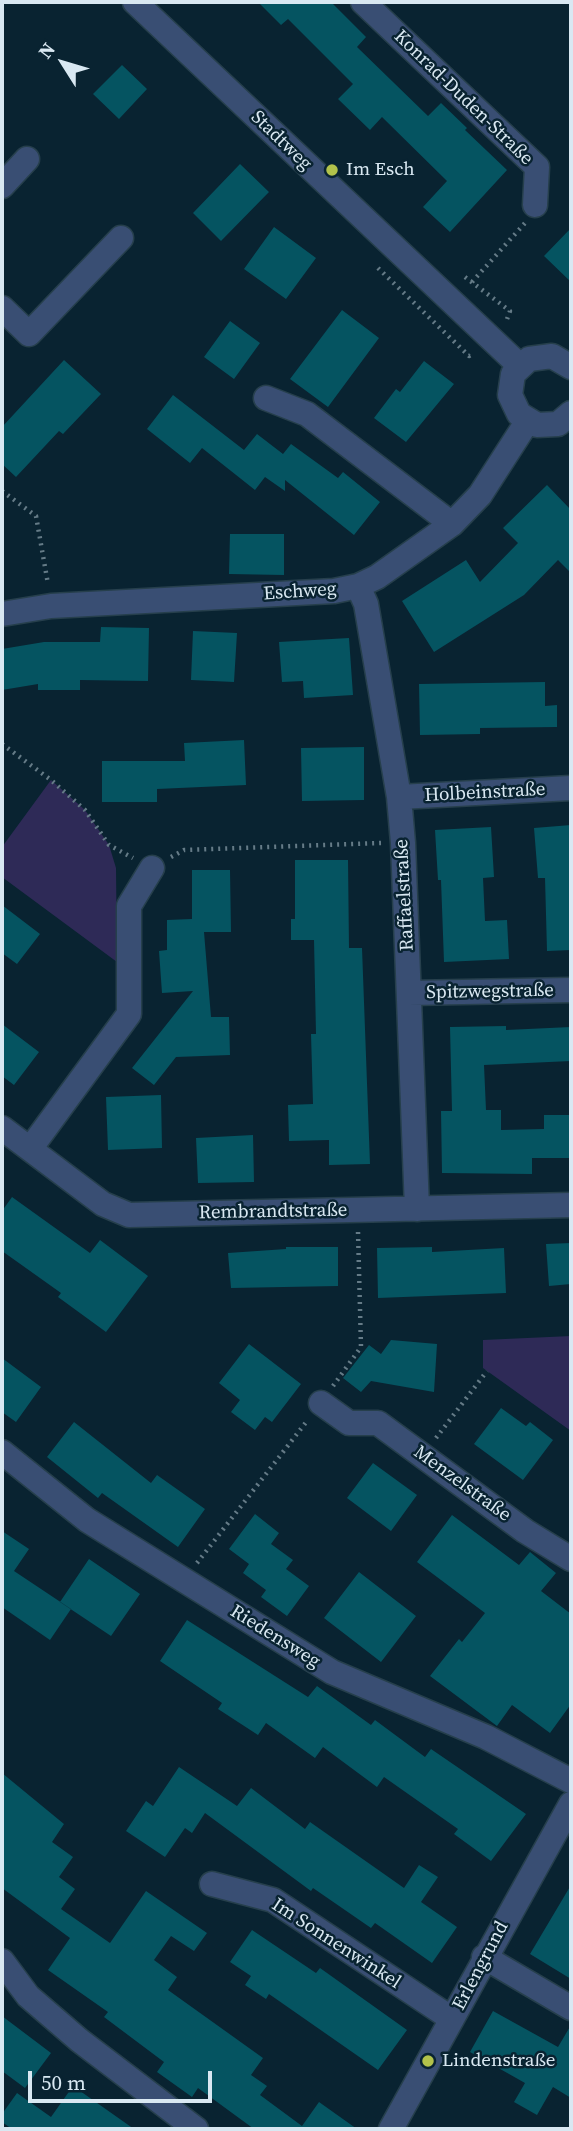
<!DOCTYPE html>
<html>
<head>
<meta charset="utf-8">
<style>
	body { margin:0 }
	#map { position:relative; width:573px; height:2131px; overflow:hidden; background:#092331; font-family:"Source Serif 4",serif }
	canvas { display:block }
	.frame { position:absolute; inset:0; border:4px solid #d9e8f2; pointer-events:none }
	.north { position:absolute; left:28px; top:28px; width:70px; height:70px; -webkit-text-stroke:5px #092331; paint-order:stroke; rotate:307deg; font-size:19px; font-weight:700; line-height:28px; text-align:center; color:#d9e8f2 }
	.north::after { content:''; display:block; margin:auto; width:24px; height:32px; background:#d9e8f2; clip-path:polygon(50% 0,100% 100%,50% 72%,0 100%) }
	.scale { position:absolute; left:28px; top:2071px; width:184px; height:32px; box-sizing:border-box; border:4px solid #d9e8f2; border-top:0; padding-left:9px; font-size:21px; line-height:24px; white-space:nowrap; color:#d9e8f2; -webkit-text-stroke:5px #092331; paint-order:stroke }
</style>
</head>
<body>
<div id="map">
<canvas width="573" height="2131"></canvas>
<div class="frame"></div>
<div class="north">N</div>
<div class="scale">50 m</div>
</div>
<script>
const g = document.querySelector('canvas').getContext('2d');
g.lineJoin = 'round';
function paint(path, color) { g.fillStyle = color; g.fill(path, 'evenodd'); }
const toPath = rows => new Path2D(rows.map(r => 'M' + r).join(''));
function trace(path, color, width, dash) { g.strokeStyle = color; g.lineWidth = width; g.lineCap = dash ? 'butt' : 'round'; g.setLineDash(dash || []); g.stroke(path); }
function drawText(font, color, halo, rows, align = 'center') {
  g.font = font + ' "Source Serif 4",serif'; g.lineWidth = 5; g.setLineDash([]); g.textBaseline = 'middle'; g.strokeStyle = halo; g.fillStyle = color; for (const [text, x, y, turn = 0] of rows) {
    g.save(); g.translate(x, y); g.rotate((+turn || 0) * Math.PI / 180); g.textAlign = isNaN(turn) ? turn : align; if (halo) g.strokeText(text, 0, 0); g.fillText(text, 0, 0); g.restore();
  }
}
paint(toPath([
	[51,780,85,810,109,845,116,868,117,962,2,877,2,847],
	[571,1336,571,1431,483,1368,483,1340]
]), '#2e2a57');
paint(toPath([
	[258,2,331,2,366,37,357,47,428,116,441,103,467,128,465,130,507,170,450,232,423,207,447,181,382,117,370,130,338,99,353,84,288,19,281,25],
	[122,65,147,89,119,119,93,94],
	[240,164,269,192,221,241,193,213],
	[274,227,316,258,286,299,244,269],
	[571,228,571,282,544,256],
	[342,310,379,338,328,407,290,379],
	[230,321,260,343,234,379,204,357],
	[64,360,101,394,63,434,59,431,16,477,2,464,2,427],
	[424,361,454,384,406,442,374,418,396,389,400,392],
	[173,395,244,450,257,434,283,454,291,444,338,478,343,472,380,502,354,535,285,480,285,491,265,477,255,490,202,448,190,463,147,429],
	[547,485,571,510,571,573,558,560,524,595,434,652,402,601,466,560,480,582,518,543,503,528],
	[230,534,284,534,284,575,229,574],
	[101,627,149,628,148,681,80,680,80,690,38,690,38,684,2,690,2,649,44,642,100,642],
	[193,631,237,633,234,682,191,680],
	[349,638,353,695,304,698,303,681,282,682,279,642],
	[545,682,545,706,557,705,557,727,480,728,480,734,420,735,419,684],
	[244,740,246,785,157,789,157,802,102,802,102,761,185,761,184,743],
	[364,747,364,800,302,801,301,748],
	[571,825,571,950,547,951,545,878,538,878,534,828],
	[491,827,494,877,483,878,485,921,507,920,509,959,444,962,441,880,438,880,435,830],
	[295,860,348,860,349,948,362,948,370,1164,329,1165,329,1140,289,1141,288,1105,313,1104,311,1034,316,1034,314,940,291,940,291,919,295,919],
	[192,870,230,870,231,932,204,932,211,1017,229,1017,230,1055,176,1057,154,1085,132,1068,193,991,162,993,159,951,167,950,167,920,192,919],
	[2,905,40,934,17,964,2,953],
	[2,1024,39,1052,14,1085,2,1076],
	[506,1026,506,1030,571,1027,571,1061,484,1065,486,1110,501,1110,501,1130,544,1129,544,1115,571,1115,571,1158,532,1158,532,1174,442,1173,441,1111,452,1111,450,1027],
	[161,1095,162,1148,108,1150,106,1097],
	[253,1135,254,1182,198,1183,196,1138],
	[12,1197,90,1253,100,1240,148,1276,106,1332,58,1297,61,1293,2,1251,2,1211],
	[571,1243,571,1284,549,1286,546,1244],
	[286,1247,338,1247,338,1286,231,1288,228,1253,286,1249],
	[432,1247,432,1252,504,1248,506,1293,378,1298,377,1248],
	[391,1340,437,1344,434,1392,371,1381,361,1392,343,1378,369,1345,381,1354],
	[249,1344,301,1384,272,1422,265,1417,255,1430,231,1412,240,1400,219,1383],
	[2,1358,41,1387,16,1422,2,1412],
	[501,1408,526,1426,530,1422,553,1440,523,1480,474,1444],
	[74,1422,151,1483,157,1475,205,1509,178,1547,102,1493,98,1498,47,1457],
	[373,1463,417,1495,391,1531,347,1498],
	[255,1514,279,1533,271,1544,293,1560,286,1569,309,1586,287,1616,261,1597,266,1590,243,1573,249,1564,229,1549],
	[452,1515,519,1565,530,1552,556,1573,541,1591,571,1614,571,1704,550,1733,512,1705,497,1726,430,1676,459,1639,462,1642,485,1613,417,1562],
	[2,1531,29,1549,14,1571,71,1609,50,1640,2,1607],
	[89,1559,140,1594,111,1636,60,1602],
	[359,1572,416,1616,381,1662,324,1618],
	[187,1620,308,1697,317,1686,371,1725,375,1720,425,1757,431,1749,526,1814,491,1861,454,1834,458,1829,384,1777,377,1787,323,1747,315,1758,266,1723,258,1735,218,1709,222,1703,160,1661],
	[179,1767,237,1806,251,1788,305,1829,310,1822,404,1888,419,1865,438,1877,421,1902,457,1927,432,1963,375,1923,371,1928,313,1888,311,1891,205,1813,192,1833,185,1828,165,1857,126,1831,146,1801,153,1806],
	[2,1773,64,1824,52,1842,73,1857,59,1877,75,1889,61,1909,110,1943,146,1891,207,1933,194,1951,171,1936,154,1960,177,1977,168,1990,263,2058,251,2075,267,2086,260,2095,302,2126,319,2102,357,2129,254,2129,198,2088,192,2097,157,2072,164,2062,104,2017,108,2012,48,1970,70,1938,2,1888],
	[571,1885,571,1979,530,1954],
	[252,1930,316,1973,320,1968,407,2030,378,2070,269,1994,266,1999,245,1985,251,1976,230,1962],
	[493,2011,558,2047,571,2025,571,2098,553,2087,537,2115,514,2102,525,2083,470,2052],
	[2,2016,51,2053,25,2088,2,2071],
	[73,2086,134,2129,12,2129,2,2122,2,2114,17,2093,51,2117]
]), '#055461');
const minor = toPath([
	[135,2,520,366],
	[363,2,537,167,535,205],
	[2,186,27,159],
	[2,308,29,334,121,238],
	[571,367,552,356,529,359,513,374,510,395,519,414,537,425,558,424,571,413],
	[266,398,307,414,452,524],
	[358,586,366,604,399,797,403,843,417,1209],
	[2,614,51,606,334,591,358,586,377,577,452,524,480,495,527,422],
	[399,797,571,788],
	[409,993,571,990],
	[2,1128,103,1204,129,1215,571,1205],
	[30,1149,129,1014,129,906,152,868],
	[321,1403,349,1423,378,1423,525,1531,571,1559],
	[2,1452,87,1520,332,1672,486,1737,571,1781],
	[212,1884,273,1900,452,2019],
	[484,1957,571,2008],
	[2,1961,28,1996,79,2040,196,2129],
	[391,2129,571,1804]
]);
trace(minor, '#263f4c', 27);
trace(toPath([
	[378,268,469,356,473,354],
	[465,277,510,311,506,322],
	[472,282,525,223],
	[2,491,36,516,48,584],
	[2,744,51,780,85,810,109,845,133,858],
	[171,857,184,850,381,843],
	[333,1386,361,1347,358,1232],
	[436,1438,487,1371],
	[197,1563,307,1421]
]), '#657b87', 4.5, [2, 5]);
trace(minor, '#394e73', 24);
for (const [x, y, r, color] of [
	[332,170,7,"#b2c24b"],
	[428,2061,7,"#b2c24b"]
]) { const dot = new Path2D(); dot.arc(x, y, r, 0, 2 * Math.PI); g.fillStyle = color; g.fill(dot); trace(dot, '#092331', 2.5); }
drawText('19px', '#d9e8f2', '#092331', [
	["Konrad-Duden-Straße",463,98,44],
	["Stadtweg",281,141,44],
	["Eschweg",300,592,-4],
	["Holbeinstraße",485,793,-3],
	["Raffaelstraße",405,895,-93],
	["Spitzwegstraße",490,992,-1],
	["Rembrandtstraße",273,1212,-1],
	["Menzelstraße",462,1484,36],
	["Riedensweg",275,1637,32],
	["Im Sonnenwinkel",336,1944,33],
	["Erlengrund",481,1966,-62]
]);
drawText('19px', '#d9e8f2', '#092331', [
	["Im Esch",346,170],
	["Lindenstraße",442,2061]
], 'left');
</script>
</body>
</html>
